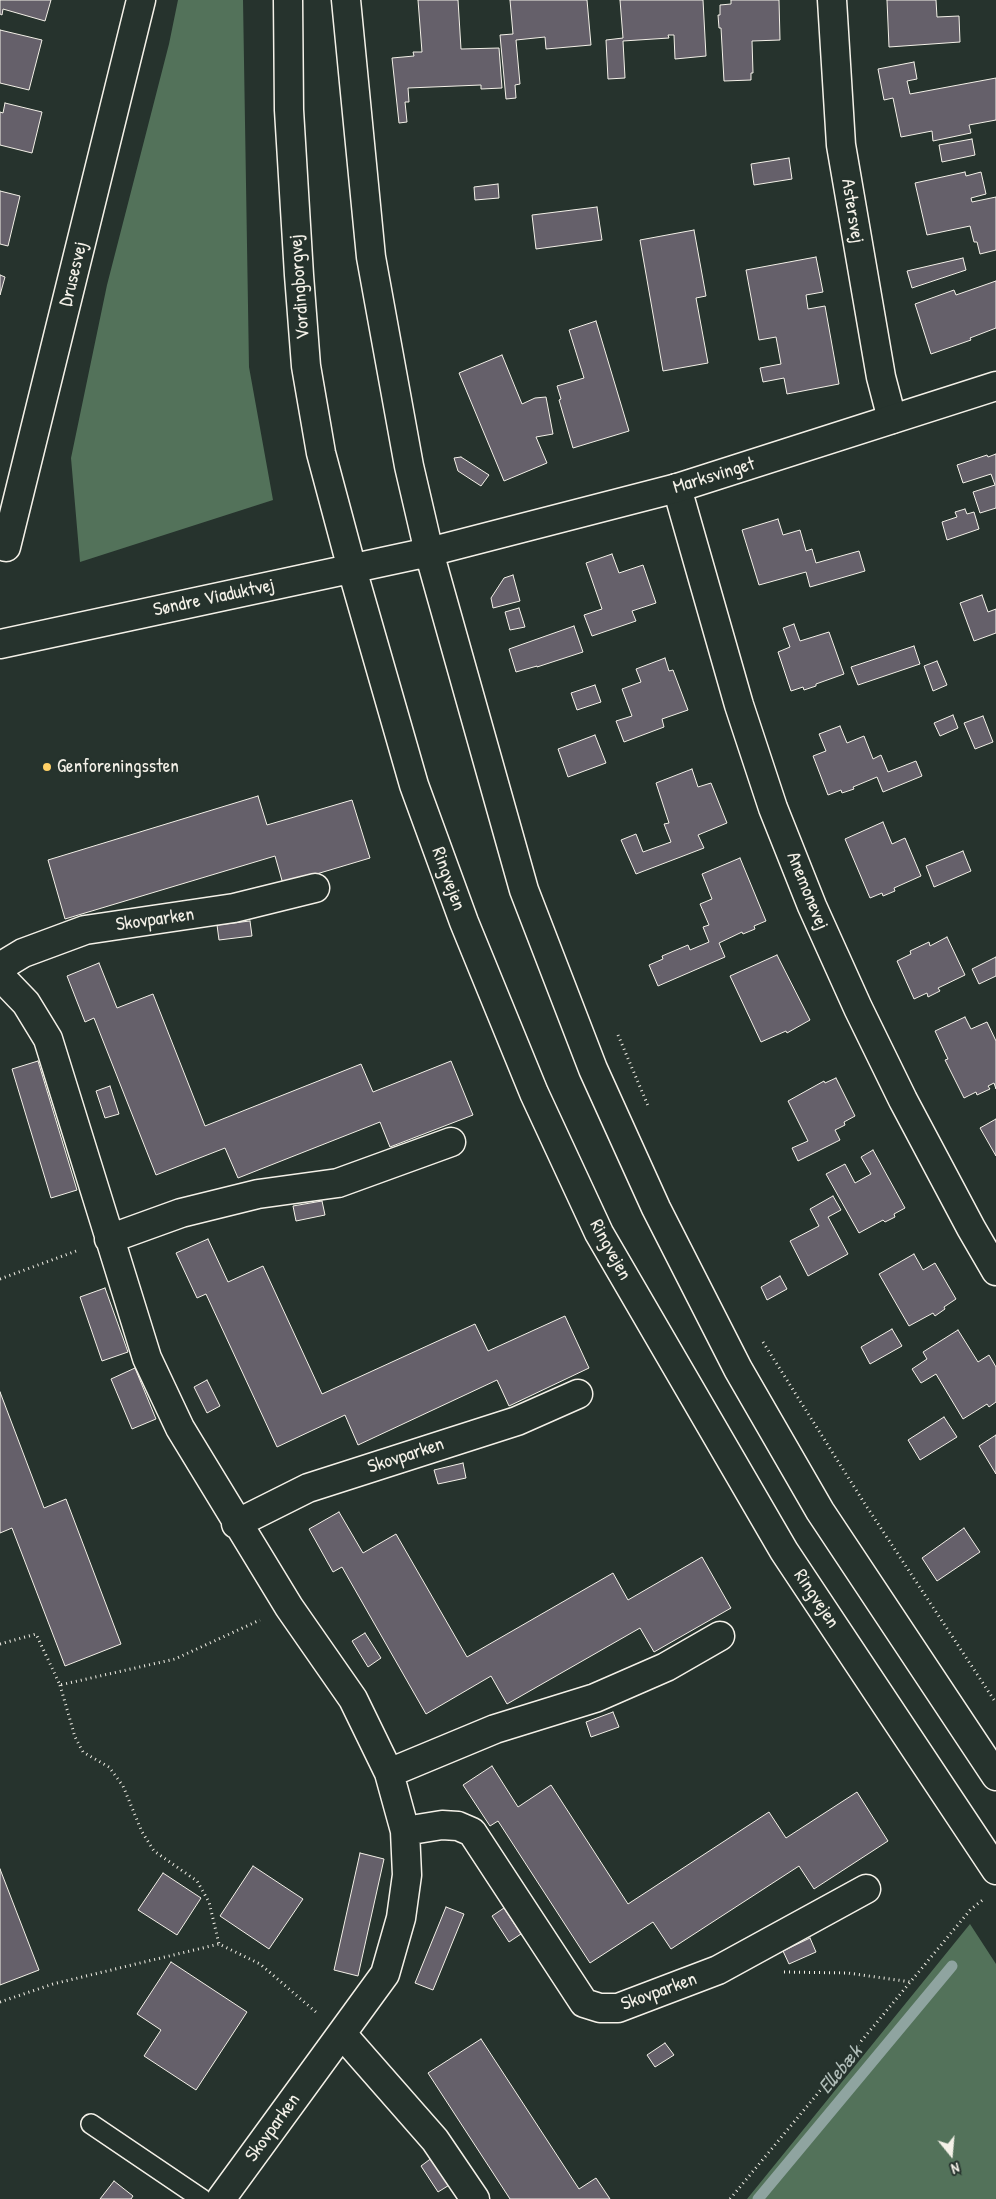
<!DOCTYPE html>
<html>
<head>
<meta charset="utf-8">
<style>
	body { margin:0 }
	#map { position:relative; width:996px; height:2199px; overflow:hidden; background:#26332d; font-family:"Patrick Hand",sans-serif }
	canvas { display:block }
	.north { position:absolute; left:926px; top:2129px; width:50px; height:50px; -webkit-text-stroke:4px #26332d; paint-order:stroke; rotate:163deg; font-size:14px; font-weight:700; line-height:20px; text-align:center; color:#f4f1e8 }
	.north::after { content:''; display:block; margin:auto; width:18px; height:22px; background:#f4f1e8; clip-path:polygon(50% 0,100% 100%,50% 72%,0 100%) }
</style>
</head>
<body>
<div id="map">
<canvas width="996" height="2199"></canvas>
<div class="north">N</div>
</div>
<script>
const g = document.querySelector('canvas').getContext('2d');
g.lineJoin = 'round';
function paint(path, color) { g.fillStyle = color; g.fill(path, 'evenodd'); }
const toPath = rows => new Path2D(rows.map(r => 'M' + r).join(''));
function trace(path, color, width, dash) { g.strokeStyle = color; g.lineWidth = width; g.lineCap = dash ? 'butt' : 'round'; g.setLineDash(dash || []); g.stroke(path); }
function drawText(font, color, halo, rows, align = 'center') {
  g.font = font + ' "Patrick Hand",sans-serif'; g.lineWidth = 4.5; g.setLineDash([]); g.textBaseline = 'middle'; g.strokeStyle = halo; g.fillStyle = color; for (const [text, x, y, turn = 0] of rows) {
    g.save(); g.translate(x, y); g.rotate((+turn || 0) * Math.PI / 180); g.textAlign = isNaN(turn) ? turn : align; if (halo) g.strokeText(text, 0, 0); g.fillText(text, 0, 0); g.restore();
  }
}
paint(toPath([
	[178,0,243,0,249,367,273,500,80,562,71,458,107,285,169,44],
	[970,1924,996,1964,996,2199,747,2199]
]), '#53725a');
trace(toPath([
	[758,2199,952,1966]
]), '#8fa4a0', 11);
const building = toPath([
	[0,0,51,0,45,21,3,9,2,15,0,14,0,0],
	[418,0,458,0,461,49,499,48,502,88,481,89,481,85,408,88,409,102,405,102,407,122,399,123,392,58,414,56,413,52,422,52,418,0],
	[510,0,587,0,591,45,546,49,545,37,516,40,520,84,515,85,516,98,506,99,500,35,513,34,510,0],
	[620,0,703,0,706,56,675,59,674,35,668,35,669,38,623,41,625,78,608,79,606,40,623,38,620,0],
	[731,0,779,0,780,40,752,41,753,73,751,73,751,80,724,81,721,28,719,28,718,15,720,15,720,5,731,4,731,0],
	[887,0,936,0,937,17,959,16,960,42,889,47,887,0],
	[0,30,42,40,29,90,0,83,0,30],
	[914,62,917,79,907,81,910,94,996,78,996,120,969,125,971,133,933,141,932,131,901,137,893,98,884,100,878,69,914,62],
	[5,103,42,112,32,153,0,145,0,112,3,113,5,103],
	[972,139,975,155,942,162,939,145,972,139],
	[789,158,792,179,754,185,751,164,789,158],
	[965,172,966,176,981,172,986,194,971,198,972,202,996,197,996,250,980,254,977,242,974,242,970,226,927,235,915,183,965,172],
	[498,184,499,198,475,200,474,187,498,184],
	[0,191,20,196,8,246,0,244,0,191],
	[597,207,602,240,536,249,532,215,597,207],
	[694,230,706,296,696,298,708,363,663,371,640,240,694,230],
	[816,257,823,292,806,295,808,309,825,306,839,384,787,394,784,378,763,382,760,368,781,364,776,337,759,340,746,270,816,257],
	[963,258,966,270,912,288,907,271,963,258],
	[0,275,5,277,0,295,0,275],
	[996,281,996,328,970,338,971,340,931,354,915,304,954,290,956,295,996,281],
	[596,321,629,431,573,448,559,400,561,399,557,386,584,378,569,330,596,321],
	[502,355,522,404,535,398,546,397,553,434,536,437,547,463,504,481,459,373,502,355],
	[996,454,996,508,980,513,973,492,995,485,991,474,963,483,957,465,987,455,988,457,996,454],
	[461,457,489,475,481,486,458,471,454,458,461,457],
	[965,509,967,514,974,512,979,529,947,540,942,522,957,517,955,512,965,509],
	[778,519,783,535,800,530,806,551,812,549,816,563,859,551,865,571,810,587,806,572,759,585,742,530,778,519],
	[612,554,619,573,643,565,656,603,632,611,636,621,592,636,584,615,602,609,586,563,612,554],
	[513,575,520,601,493,608,491,598,504,578,513,575],
	[982,595,988,612,996,609,996,633,974,641,960,603,982,595],
	[519,608,525,627,510,630,505,612,519,608],
	[794,624,800,641,829,632,844,674,816,684,816,686,804,690,803,687,791,691,778,652,790,647,783,628,794,624],
	[574,626,583,652,537,667,537,666,516,672,509,649,574,626],
	[914,646,920,664,858,685,851,667,914,646],
	[665,658,669,671,673,670,688,710,662,719,664,727,624,742,616,721,632,716,622,689,641,682,636,669,665,658],
	[937,661,947,685,933,691,924,666,937,661],
	[595,685,601,702,577,710,571,693,595,685],
	[953,715,958,728,940,736,934,723,953,715],
	[983,716,993,742,975,749,964,723,983,716],
	[840,726,847,743,864,736,873,759,881,755,888,772,916,761,922,776,883,792,877,777,853,787,854,789,842,793,841,790,828,795,813,756,826,751,819,734,840,726],
	[595,735,606,763,568,777,558,749,595,735],
	[692,769,698,787,711,783,727,823,698,835,704,848,636,874,621,840,636,834,643,852,671,842,664,824,669,823,656,783,692,769],
	[258,796,267,825,352,800,370,858,283,884,275,856,65,919,48,860,258,796],
	[883,822,892,844,905,838,921,876,894,888,895,891,883,896,882,893,870,898,845,839,883,822],
	[963,851,971,871,934,887,926,866,963,851],
	[740,858,766,921,754,926,755,929,743,934,742,932,719,943,725,957,658,986,649,965,663,959,662,956,688,945,690,950,709,942,703,927,709,925,700,904,712,899,702,874,740,858],
	[250,921,252,936,219,940,217,925,250,921],
	[947,937,965,975,938,988,940,991,928,997,927,993,914,999,897,961,911,954,910,951,929,942,930,946,947,937],
	[777,955,810,1020,787,1033,786,1031,761,1042,730,976,777,955],
	[996,957,996,976,979,984,972,969,996,957],
	[99,963,117,1008,153,994,205,1126,361,1064,373,1092,451,1061,473,1115,390,1147,380,1122,238,1178,225,1148,156,1175,94,1018,85,1022,67,976,99,963],
	[965,1017,971,1029,987,1022,996,1041,996,1089,994,1083,988,1086,990,1089,977,1095,976,1092,964,1098,945,1060,948,1059,935,1031,965,1017],
	[38,1061,77,1190,51,1198,12,1069,38,1061],
	[836,1078,855,1116,844,1122,845,1125,835,1130,840,1140,798,1161,792,1148,808,1141,788,1101,824,1081,825,1083,836,1078],
	[110,1086,119,1114,105,1118,96,1091,110,1086],
	[996,1119,996,1156,980,1128,996,1119],
	[873,1150,905,1208,894,1214,895,1217,885,1222,883,1220,859,1233,826,1174,845,1164,855,1183,871,1174,861,1157,873,1150],
	[833,1196,841,1210,828,1217,848,1254,808,1276,790,1241,819,1226,810,1209,833,1196],
	[322,1201,325,1215,296,1221,293,1206,322,1201],
	[208,1239,228,1282,263,1266,322,1394,475,1324,488,1351,565,1316,589,1368,509,1406,497,1380,358,1445,345,1415,277,1447,206,1294,197,1298,176,1253,208,1239],
	[914,1254,923,1270,935,1263,956,1299,944,1307,945,1309,935,1316,933,1313,909,1326,879,1274,914,1254],
	[780,1276,787,1289,767,1300,761,1287,780,1276],
	[105,1288,128,1352,102,1361,80,1297,105,1288],
	[892,1329,902,1346,870,1364,861,1347,892,1329],
	[958,1330,978,1362,989,1355,996,1367,996,1402,989,1407,987,1404,963,1419,936,1374,921,1383,912,1369,927,1359,923,1352,958,1330],
	[135,1368,156,1419,132,1429,111,1379,135,1368],
	[207,1380,220,1406,207,1413,194,1387,207,1380],
	[0,1392,44,1508,66,1499,121,1644,65,1666,12,1528,0,1533,0,1392],
	[944,1417,957,1437,920,1460,908,1440,944,1417],
	[996,1435,996,1474,979,1446,996,1435],
	[463,1463,466,1478,438,1484,434,1470,463,1463],
	[339,1512,363,1553,396,1534,467,1657,613,1573,628,1600,702,1557,731,1608,654,1652,640,1628,507,1704,491,1676,426,1714,342,1567,333,1572,309,1529,339,1512],
	[964,1528,980,1552,937,1581,922,1558,964,1528],
	[365,1633,381,1658,368,1667,352,1641,365,1633],
	[613,1712,619,1727,591,1737,586,1722,613,1712],
	[492,1766,518,1807,551,1785,628,1904,769,1812,786,1838,857,1792,888,1841,814,1889,799,1866,671,1949,653,1922,590,1963,498,1821,490,1826,463,1785,492,1766],
	[360,1853,384,1859,358,1976,334,1970,360,1853],
	[253,1866,303,1899,269,1949,220,1916,253,1866],
	[0,1869,39,1970,0,1985,0,1869],
	[163,1873,201,1898,177,1935,138,1910,163,1873],
	[446,1907,464,1914,433,1990,415,1983,446,1907],
	[504,1908,521,1934,509,1942,492,1916,504,1908],
	[810,1938,816,1952,789,1964,783,1951,810,1938],
	[171,1962,247,2012,196,2090,144,2056,161,2030,137,2014,171,1962],
	[481,2039,579,2189,596,2178,610,2199,510,2199,428,2073,481,2039],
	[665,2043,674,2055,655,2067,647,2055,665,2043],
	[433,2157,451,2184,438,2192,421,2166,433,2157],
	[114,2181,133,2196,131,2199,100,2199,114,2181]
]);
paint(building, '#65606a');
trace(building, '#f4f1e8', 1);
const lane = toPath([
	[91,2124,202,2199]
]);
const street = toPath([
	[832,0,841,145,881,377,892,419],
	[677,488,739,705,773,808,812,906,858,1008,903,1100,971,1228,996,1271],
	[6,547,141,0],
	[0,967,23,953,85,930,234,908,315,888],
	[0,976,26,1003,48,1039,147,1358,180,1428,289,1607,353,1699,389,1773,405,1831,407,1875,401,1918,385,1974,221,2199],
	[109,1239,181,1213,258,1194,338,1183,451,1142],
	[236,1524,308,1488,517,1421,578,1394],
	[389,1773,495,1729,595,1698,666,1667,720,1636],
	[405,1831,442,1825,458,1826,472,1832,584,2003,600,2008,618,2008,718,1970,866,1889],
	[342,2034,435,2140,475,2199]
]);
const secondary = toPath([
	[288,0,289,110,299,275,306,366,321,453,352,569,414,785,464,922,534,1093,599,1233,784,1551,996,1870],
	[346,0,371,257,409,466,429,552,524,890,593,1069,656,1208,738,1369,820,1511,996,1776],
	[0,644,429,552,677,488,996,386]
]);
trace(lane, '#f4f1e8', 22);
trace(street, '#f4f1e8', 31);
trace(secondary, '#f4f1e8', 31);
trace(toPath([
	[618,1035,649,1108],
	[0,1279,79,1250],
	[763,1342,863,1501,996,1703],
	[0,1644,36,1634,60,1685,175,1659,260,1620],
	[60,1685,75,1737,83,1752,109,1767,123,1786,142,1832,154,1851,197,1881,209,1902,219,1944,260,1964,317,2013],
	[784,1972,848,1973,911,1982],
	[0,2002,53,1984,219,1944],
	[730,2199,971,1909,984,1899]
]), '#f4f1e8', 3, [1, 4]);
trace(lane, '#26332d', 19);
trace(street, '#26332d', 28);
trace(secondary, '#26332d', 28);
for (const [x, y, r, color] of [
	[47,767,5,"#ffd166"]
]) { const dot = new Path2D(); dot.arc(x, y, r, 0, 2 * Math.PI); g.fillStyle = color; g.fill(dot); trace(dot, '#26332d', 2); }
drawText('19px', '#f4f1e8', '#26332d', [
	["Astersvej",852,211,81],
	["Drusesvej",74,274,-76],
	["Vordingborgvej",300,287,-94],
	["Marksvinget",714,476,-17],
	["Søndre Viaduktvej",214,598,-12],
	["Ringvejen",448,879,70],
	["Anemonevej",807,891,68],
	["Skovparken",155,920,-8],
	["Ringvejen",610,1250,61],
	["Skovparken",406,1456,-18],
	["Ringvejen",816,1599,56],
	["Skovparken",659,1992,-20],
	["Skovparken",273,2128,-54]
]);
drawText('19px', '#f4f1e8', '#26332d', [
	["Genforeningssten",57,767]
], 'left');
drawText('italic 20px', '#b0bdb8', '#26332d', [
	["Ellebæk",841,2070,-50]
]);
</script>
</body>
</html>
